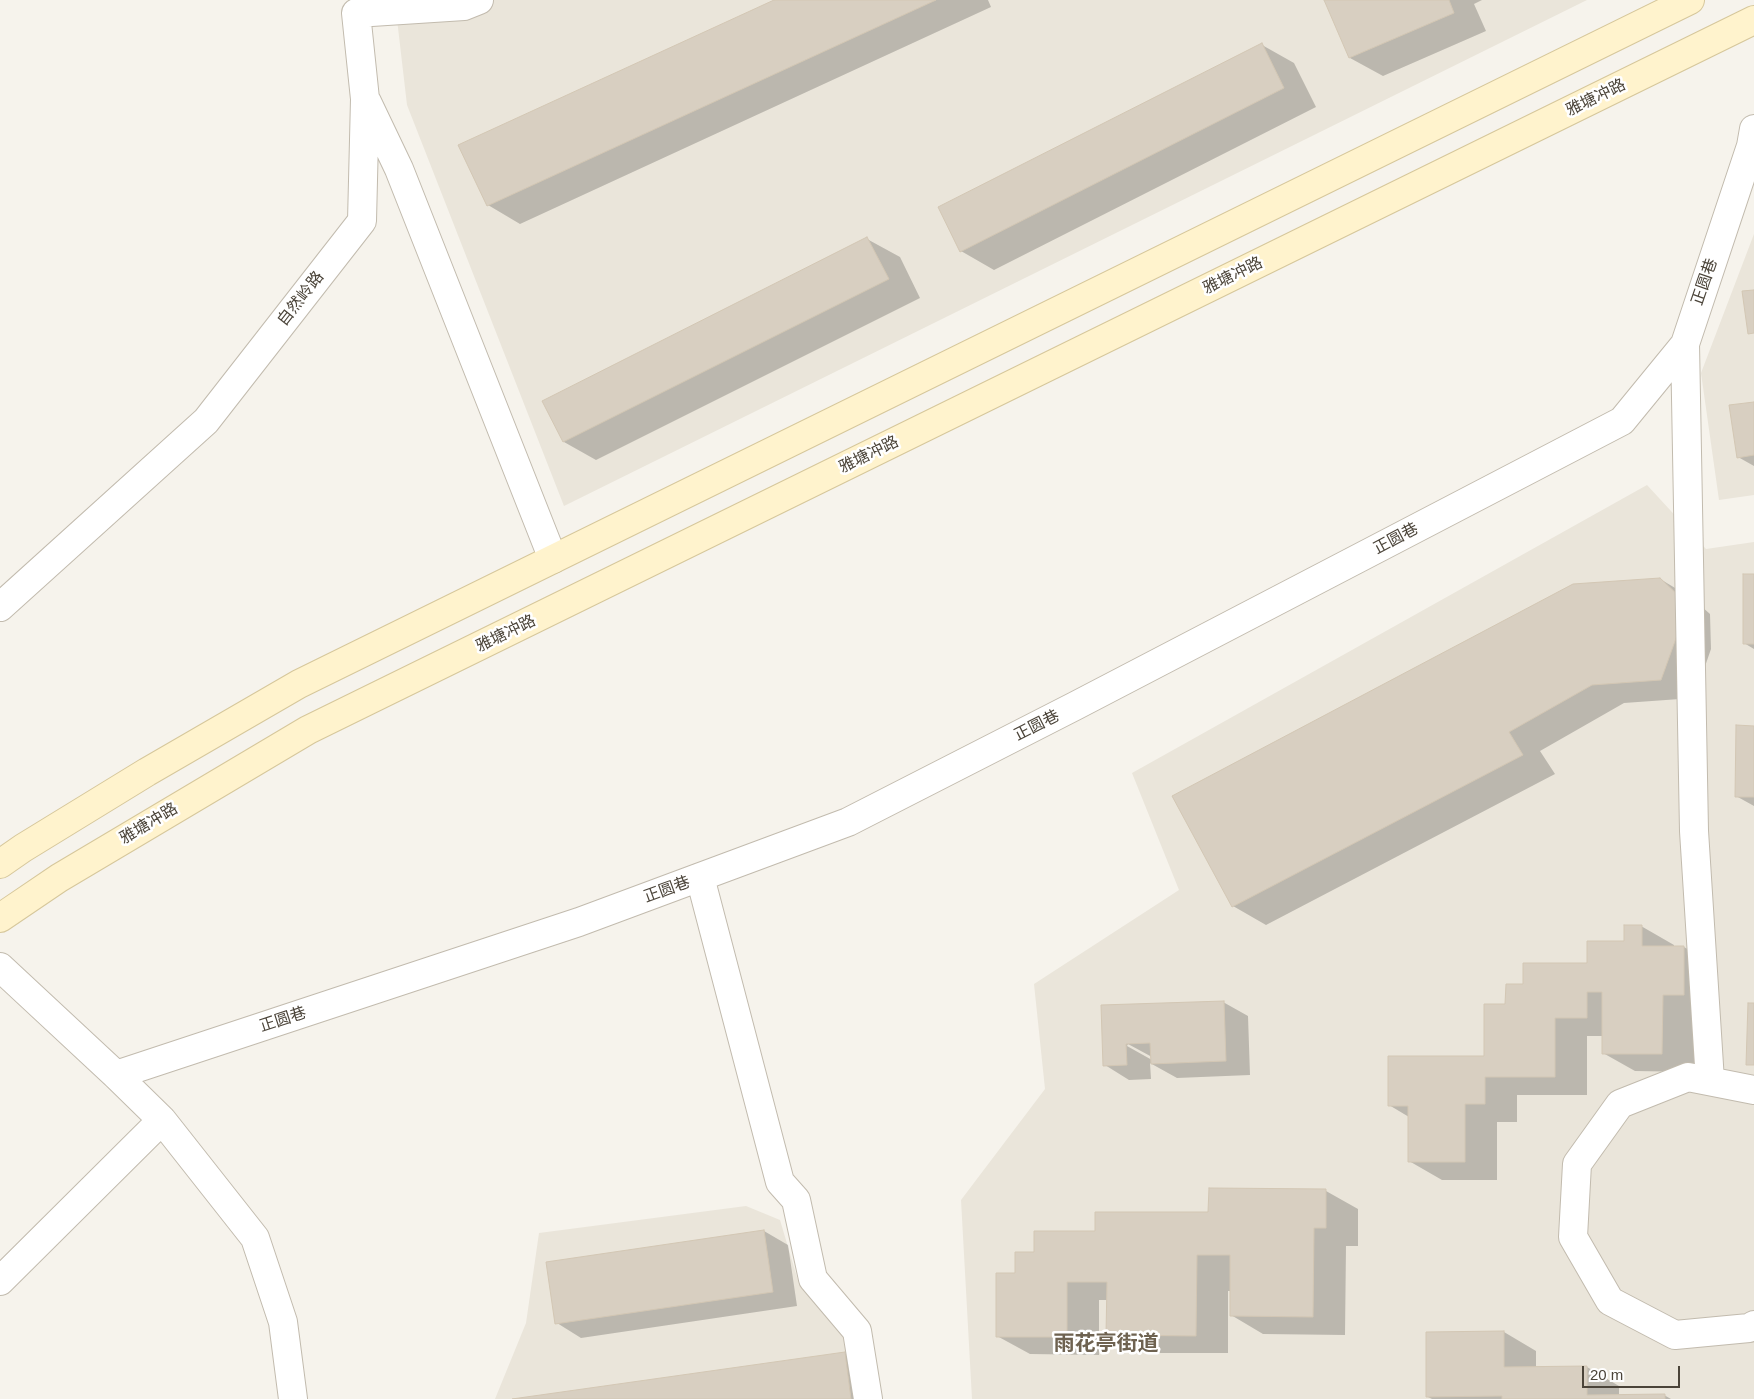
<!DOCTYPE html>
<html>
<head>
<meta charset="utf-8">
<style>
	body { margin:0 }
	#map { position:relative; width:1754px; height:1399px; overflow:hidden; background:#f6f3ec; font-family:Arial,sans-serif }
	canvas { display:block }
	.scale { position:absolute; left:1582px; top:1366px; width:98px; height:22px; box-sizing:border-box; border:2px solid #4b4439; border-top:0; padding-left:6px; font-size:15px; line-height:18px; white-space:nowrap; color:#4b4439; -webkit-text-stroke:4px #fff; paint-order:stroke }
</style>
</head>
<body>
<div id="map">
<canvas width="1754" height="1399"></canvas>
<div class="scale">20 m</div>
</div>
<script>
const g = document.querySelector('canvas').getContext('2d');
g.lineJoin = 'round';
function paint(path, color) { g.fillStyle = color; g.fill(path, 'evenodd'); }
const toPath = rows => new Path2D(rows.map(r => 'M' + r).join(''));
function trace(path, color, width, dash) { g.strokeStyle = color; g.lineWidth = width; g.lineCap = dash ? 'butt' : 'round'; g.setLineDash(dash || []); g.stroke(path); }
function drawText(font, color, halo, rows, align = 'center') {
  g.font = font + ' Arial,"Noto Sans SC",sans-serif'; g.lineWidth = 5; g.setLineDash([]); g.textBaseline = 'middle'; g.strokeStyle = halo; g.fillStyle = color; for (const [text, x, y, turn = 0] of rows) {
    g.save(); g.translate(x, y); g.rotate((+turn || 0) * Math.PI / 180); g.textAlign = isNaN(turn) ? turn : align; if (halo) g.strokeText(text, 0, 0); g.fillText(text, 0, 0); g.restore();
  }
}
paint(toPath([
	[393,0,1587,0,564,506,407,105,395,2],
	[1754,234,1754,495,1719,500,1701,373],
	[1647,485,1706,549,1754,542,1754,1399,972,1399,961,1200,1045,1089,1034,984,1179,890,1132,773],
	[746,1206,780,1220,799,1284,849,1333,860,1399,495,1399,526,1323,539,1233]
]), '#eae5da');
paint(toPath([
	[777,0,988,0,991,7,520,224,488,205],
	[1325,0,1482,0,1474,4,1486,31,1383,76,1350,58],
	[1262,45,1294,63,1316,107,994,270,961,251],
	[867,239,900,257,920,298,596,460,564,442,544,401],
	[1754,403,1754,466,1738,457],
	[1754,575,1754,649,1744,643],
	[1660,579,1692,598,1710,614,1711,649,1694,698,1624,703,1540,751,1555,774,1266,925,1233,906],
	[1754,727,1754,806,1736,796],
	[1641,926,1674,945,1674,947,1684,947,1716,966,1695,1013,1694,1072,1635,1071,1603,1053,1603,1036,1587,1036,1587,1095,1517,1095,1517,1122,1497,1122,1497,1180,1442,1180,1409,1161,1409,1117,1389,1105,1485,1057,1507,1005,1524,985,1588,965,1625,942],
	[1223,1002,1248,1016,1250,1075,1177,1078,1150,1063,1151,1079,1129,1080,1105,1065,1102,1006],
	[1128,1044,1152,1057,1152,1060,1127,1046],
	[1326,1191,1358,1209,1358,1246,1346,1246,1345,1335,1263,1334,1231,1315,1231,1291,1228,1291,1228,1353,1140,1353,1108,1334,1108,1300,1099,1300,1099,1355,1030,1354,997,1336,1016,1274,1035,1253,1096,1232,1210,1213],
	[764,1231,788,1245,797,1306,581,1338,557,1323],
	[1504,1332,1536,1351,1536,1368,1587,1367,1619,1386,1619,1396,1664,1395,1671,1399,1432,1399,1428,1397],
	[845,1354,877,1372,881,1399,521,1399]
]), '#0003');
const building = toPath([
	[774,0,936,0,487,206,458,145,774,0],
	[1324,0,1449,0,1454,13,1349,58,1324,0],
	[1262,43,1284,88,960,252,938,207,1262,43],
	[867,237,889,279,563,442,542,401,867,237],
	[1754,290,1754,333,1748,334,1742,291,1754,290],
	[1754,402,1754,455,1737,458,1729,405,1754,402],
	[1743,574,1754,574,1754,644,1743,644,1743,574],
	[1660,578,1678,595,1679,630,1661,680,1592,685,1509,732,1523,755,1232,907,1172,796,1573,584,1660,578],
	[1736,725,1754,726,1754,797,1735,797,1736,725],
	[1624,925,1642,925,1642,946,1684,946,1684,995,1663,995,1662,1054,1602,1054,1602,992,1587,992,1587,1018,1555,1018,1555,1077,1485,1077,1485,1104,1465,1104,1465,1162,1408,1162,1408,1106,1388,1106,1388,1056,1484,1056,1484,1004,1505,1004,1506,984,1523,984,1523,963,1587,963,1587,941,1624,941,1624,925],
	[1224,1001,1226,1061,1151,1064,1150,1043,1126,1044,1127,1065,1103,1066,1101,1005,1224,1001],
	[1748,1003,1754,1003,1754,1065,1746,1065,1748,1003],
	[1209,1188,1326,1189,1326,1228,1314,1228,1313,1317,1230,1316,1230,1255,1197,1255,1196,1336,1106,1335,1107,1282,1067,1282,1067,1337,996,1337,996,1273,1015,1273,1015,1252,1034,1252,1034,1231,1095,1231,1095,1212,1208,1212,1209,1188],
	[764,1230,773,1292,555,1324,546,1262,764,1230],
	[1504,1331,1504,1367,1587,1366,1587,1395,1665,1394,1665,1399,1502,1399,1502,1396,1426,1397,1426,1332,1504,1331],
	[845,1352,851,1399,512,1399,845,1352]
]);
paint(building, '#d8cfc1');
trace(building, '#d3c7b4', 1);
const street = toPath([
	[367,102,399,169,553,559],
	[1685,344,1694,831,1710,1081],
	[0,607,206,421,362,221,365,99,356,13,464,6,479,0],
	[700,877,780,1182,796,1200,813,1279,857,1331,868,1399],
	[0,967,116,1075,162,1120,255,1238,283,1322,293,1399],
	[116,1075,579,922,848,822,1075,706,1622,421,1685,344,1751,146,1754,129],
	[1754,1090,1688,1077,1620,1104,1577,1164,1573,1237,1610,1301,1675,1335,1749,1328,1754,1325],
	[0,1281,162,1120]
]);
const secondary = toPath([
	[0,864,23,848,147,772,299,684,1690,0],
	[0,918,59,878,308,730,1754,20]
]);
trace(street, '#c2bbae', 30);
trace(secondary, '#d6c79b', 30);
trace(street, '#fff', 28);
trace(secondary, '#fff3cd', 28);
drawText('16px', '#4b4439', '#fff', [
	["雅塘冲路",1596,98,-26],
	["雅塘冲路",1233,276,-26],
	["正圆巷",1705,282,-71],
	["自然岭路",301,299,-52],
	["雅塘冲路",869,455,-26],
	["正圆巷",1396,539,-28],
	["雅塘冲路",506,634,-26],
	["正圆巷",1037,726,-27],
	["雅塘冲路",149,824,-31],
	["正圆巷",667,890,-20],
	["正圆巷",283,1020,-18]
]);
drawText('bold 21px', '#6e6250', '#fff', [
	["雨花亭街道",1106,1344]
]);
</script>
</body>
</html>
